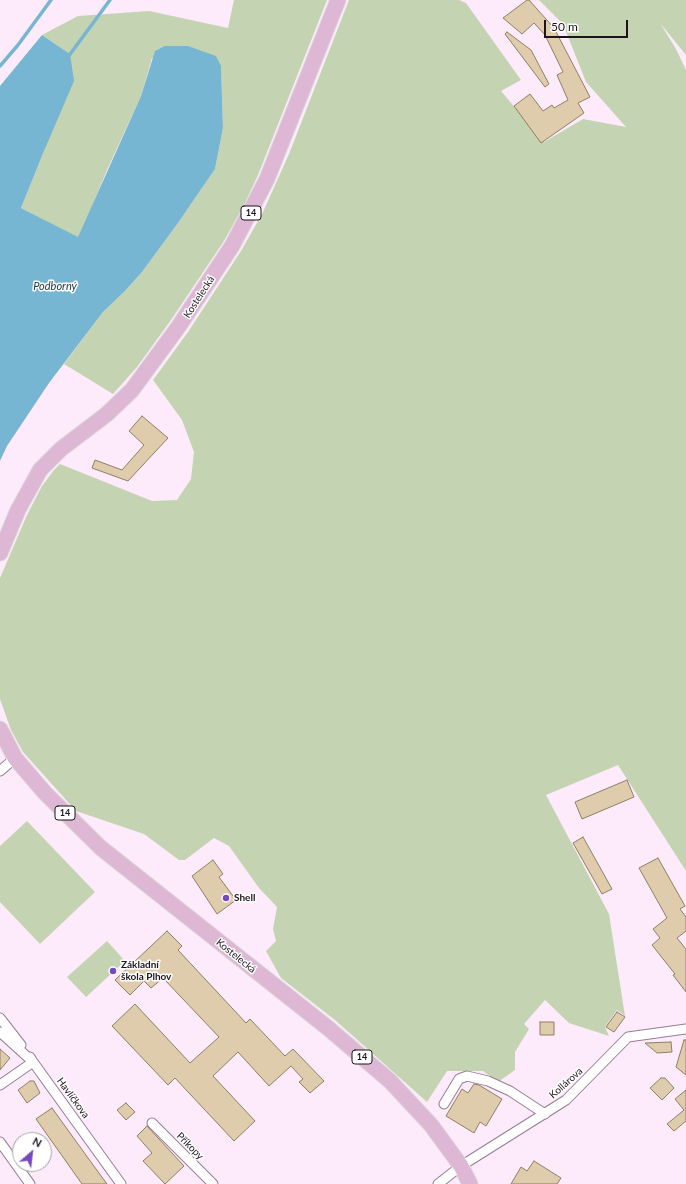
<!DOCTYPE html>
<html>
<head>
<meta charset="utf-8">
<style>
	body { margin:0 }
	#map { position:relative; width:686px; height:1184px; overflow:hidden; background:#fdebfb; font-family:Lato,sans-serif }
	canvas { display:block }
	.north { position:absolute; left:12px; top:1132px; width:40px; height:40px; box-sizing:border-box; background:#fff; border:1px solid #a5a1a4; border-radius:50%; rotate:28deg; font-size:11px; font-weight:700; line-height:16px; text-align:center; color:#1d131c }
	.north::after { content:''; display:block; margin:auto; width:14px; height:18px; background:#774ac2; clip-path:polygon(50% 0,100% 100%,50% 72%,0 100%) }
	.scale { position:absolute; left:544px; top:20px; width:84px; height:18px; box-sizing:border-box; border:2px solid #1d131c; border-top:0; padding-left:5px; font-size:12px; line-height:14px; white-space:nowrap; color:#1d131c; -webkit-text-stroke:3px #fff; paint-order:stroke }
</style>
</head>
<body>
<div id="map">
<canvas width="686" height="1184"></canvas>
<div class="north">N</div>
<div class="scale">50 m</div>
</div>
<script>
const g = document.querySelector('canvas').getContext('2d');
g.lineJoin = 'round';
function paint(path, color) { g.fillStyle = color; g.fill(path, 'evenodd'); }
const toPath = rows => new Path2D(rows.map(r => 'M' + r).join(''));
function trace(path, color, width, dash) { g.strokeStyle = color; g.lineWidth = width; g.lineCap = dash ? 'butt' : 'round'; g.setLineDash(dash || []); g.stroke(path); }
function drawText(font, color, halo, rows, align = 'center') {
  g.font = font + ' Lato,sans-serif'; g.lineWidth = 3; g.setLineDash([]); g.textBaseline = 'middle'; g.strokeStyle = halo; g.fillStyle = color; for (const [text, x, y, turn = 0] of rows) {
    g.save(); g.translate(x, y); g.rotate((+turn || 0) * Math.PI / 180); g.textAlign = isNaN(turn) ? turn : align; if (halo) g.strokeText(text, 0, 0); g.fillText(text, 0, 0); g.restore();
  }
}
paint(toPath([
	[234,0,327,0,258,175,245,203,224,241,171,320,137,367,113,394,64,364,103,312,124,292,142,272,178,223,215,169,223,128,221,66,152,58,141,96,107,170,79,238,21,208,44,151,70,54,42,35,78,16,149,11,228,28],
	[349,0,459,0,466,3,521,80,501,91,544,142,583,119,626,127,586,82,563,24,539,0,686,0,686,55,660,23,676,49,686,70,686,871,618,765,546,795,609,914,625,1016,617,1010,605,1027,609,1036,569,1023,545,1000,524,1024,529,1029,515,1052,515,1070,498,1082,483,1071,447,1071,427,1102,335,1020,281,978,266,951,276,941,273,929,277,907,259,888,229,846,214,838,185,860,179,860,144,834,76,811,23,752,11,730,0,699,0,578,27,515,42,486,54,470,60,464,152,501,177,500,191,479,194,452,182,420,153,380,188,332,241,251,263,212,289,154],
	[27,821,95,892,40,944,0,902,0,846],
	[107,941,125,961,86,997,67,977]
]), '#c4d3b2');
paint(toPath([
	[42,35,70,54,74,81,44,151,21,208,78,237,141,96,155,51,165,46,188,46,216,56,221,66,223,128,215,169,178,223,142,272,124,292,103,312,49,383,7,446,0,461,0,86]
]), '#77b6d2');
trace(toPath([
	[68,57,110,0],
	[0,66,18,45,51,0]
]), '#77b6d2', 3.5);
const building = toPath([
	[527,0,529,0,554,28,590,97,578,103,584,113,541,143,514,106,530,94,543,111,552,105,554,108,568,100,557,75,563,72,545,35,534,23,522,34,503,18,527,0],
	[507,32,531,50,549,84,545,87,505,34,507,32],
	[142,416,168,438,128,481,92,468,95,460,122,470,144,445,129,431,142,416],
	[627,780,634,797,582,819,575,802,627,780],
	[583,837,612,889,602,894,573,843,583,837],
	[658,858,685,906,680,909,686,917,686,931,677,938,686,949,686,992,673,975,675,974,652,945,660,938,653,929,667,918,639,868,658,858],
	[213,860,223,874,219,877,236,900,217,914,192,876,213,860],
	[167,931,182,946,178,950,246,1023,250,1019,285,1056,293,1049,324,1081,310,1093,299,1082,303,1079,291,1066,269,1086,238,1052,213,1076,255,1121,234,1141,175,1078,168,1085,112,1026,135,1004,190,1063,219,1037,163,978,151,988,144,981,130,995,115,980,167,931],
	[617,1012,625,1017,614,1032,606,1027,617,1012],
	[540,1022,554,1022,554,1035,540,1035,540,1022],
	[684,1040,686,1040,686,1075,676,1067,684,1040],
	[671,1042,672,1052,657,1053,645,1043,671,1042],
	[0,1049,10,1058,0,1070,0,1049],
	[661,1078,665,1078,674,1088,662,1100,650,1088,661,1078],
	[30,1081,34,1081,40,1093,27,1103,18,1090,30,1081],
	[474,1084,479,1085,502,1099,486,1126,480,1122,474,1133,446,1116,462,1089,468,1093,474,1084],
	[686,1090,686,1121,674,1131,667,1124,684,1110,675,1099,686,1090],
	[126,1103,135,1112,126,1120,117,1110,126,1103],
	[52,1108,88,1158,107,1184,82,1184,36,1119,52,1108],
	[147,1126,184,1166,165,1184,143,1161,152,1153,137,1136,147,1126],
	[534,1161,561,1178,557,1184,511,1184,521,1167,527,1171,534,1161]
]);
paint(building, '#dfccad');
trace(building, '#907e62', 1);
const street = toPath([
	[0,771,15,758],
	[0,1018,21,1045],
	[0,1032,33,1062,121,1184],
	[0,1085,33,1062,30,1057],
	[444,1104,459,1079,467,1076,488,1081,510,1091,545,1114],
	[152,1123,213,1184],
	[0,1142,30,1184],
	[438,1184,461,1166,566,1100,628,1037,686,1029]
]);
const primary = toPath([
	[0,553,18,510,40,470,61,449,107,414,132,390,179,326,232,246,267,179,338,0],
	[0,729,15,758,45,793,101,848,328,1028,390,1081,431,1125,461,1166,470,1184]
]);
trace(street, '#977c94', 11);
trace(primary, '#dbd9db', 17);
trace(street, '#fff', 9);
trace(primary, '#ddb7d3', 15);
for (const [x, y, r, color] of [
	[226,898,4,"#774ac2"],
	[113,971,4,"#774ac2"]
]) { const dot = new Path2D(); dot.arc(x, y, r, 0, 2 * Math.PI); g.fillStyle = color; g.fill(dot); trace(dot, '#fff', 1.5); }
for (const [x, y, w] of [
	[251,213,20],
	[65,813,20],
	[362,1057,20]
]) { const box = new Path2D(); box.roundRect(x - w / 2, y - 7, w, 14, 3); g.fillStyle = '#fff'; g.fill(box); trace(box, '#1d131c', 1); }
drawText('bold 9px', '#1d131c', null, [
	["14",251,213],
	["14",65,813],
	["14",362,1057]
]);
drawText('10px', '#1d131c', '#fff', [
	["Kostelecká",199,297,-57],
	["Kostelecká",236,956,39],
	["Kollárova",566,1083,-42],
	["Havlíčkova",73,1098,54],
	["Příkopy",190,1146,45]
]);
drawText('bold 10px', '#1d131c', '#fff', [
	["Shell",234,898],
	["Základní",121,965],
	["škola Plhov",121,977]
], 'left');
drawText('italic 11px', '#163440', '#fff', [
	["Podborný",55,286]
]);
</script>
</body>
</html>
